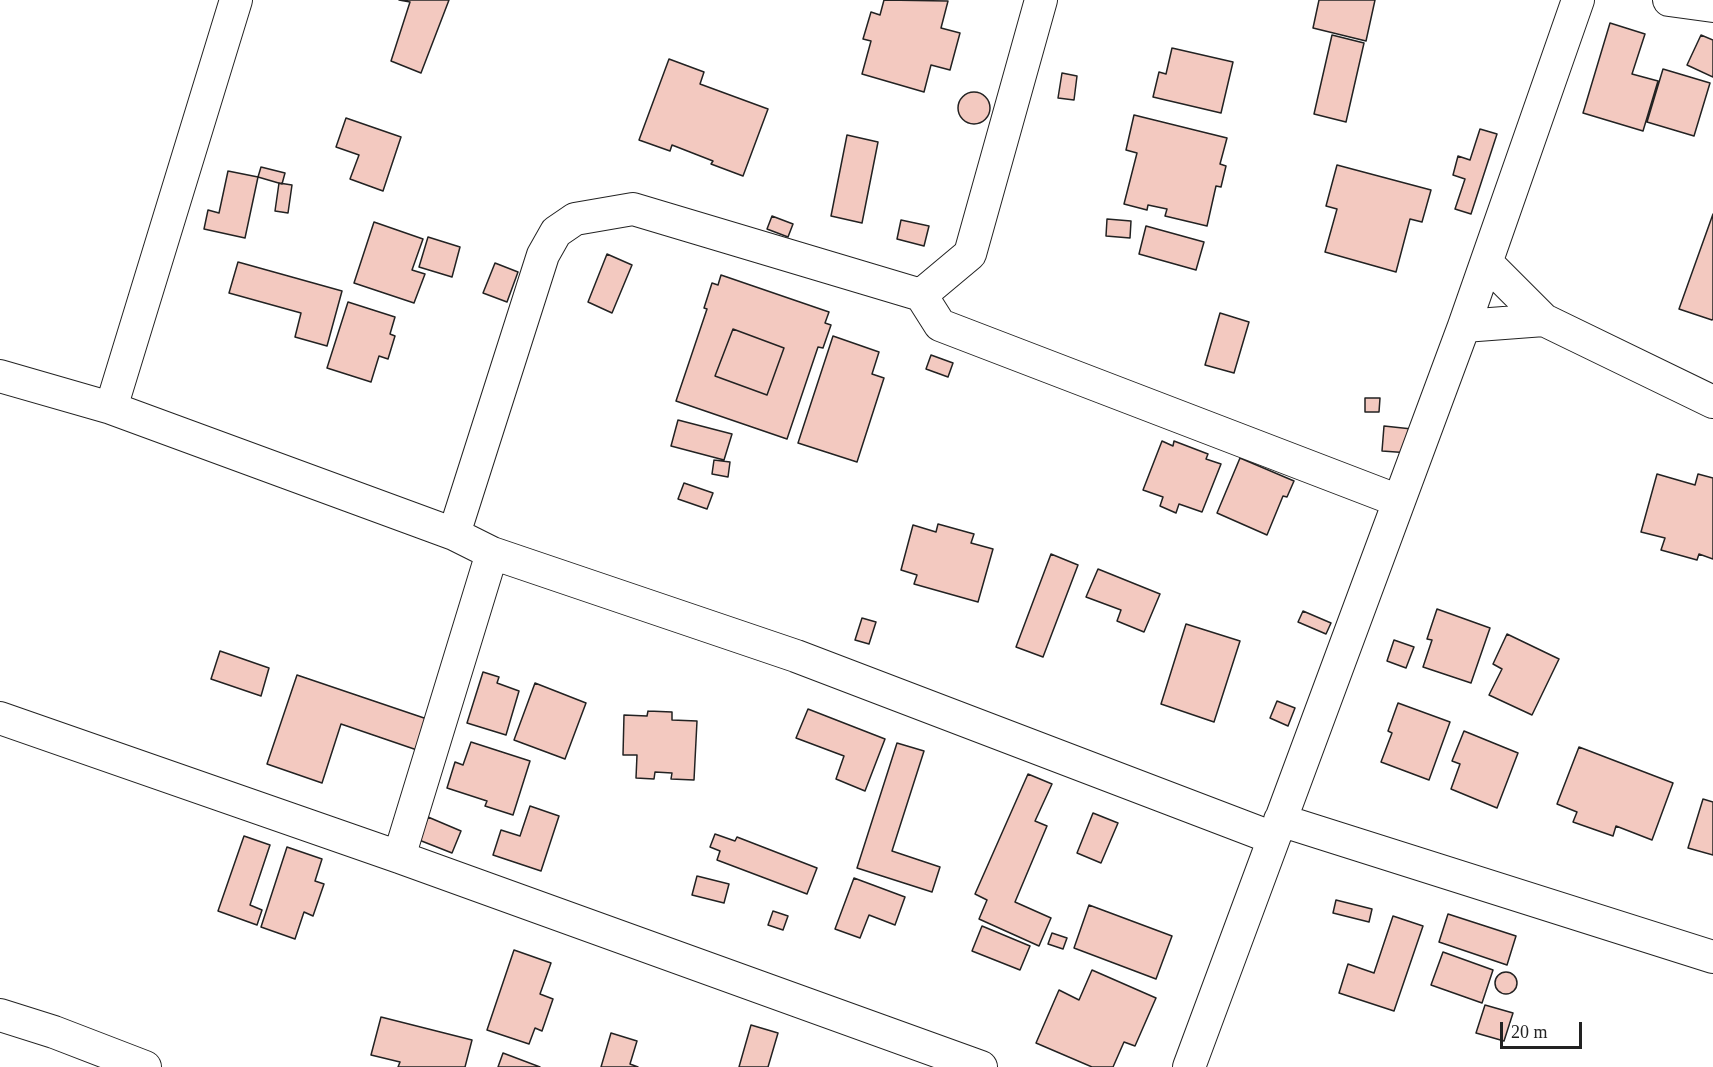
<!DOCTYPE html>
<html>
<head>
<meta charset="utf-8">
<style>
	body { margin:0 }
	#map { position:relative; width:1713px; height:1067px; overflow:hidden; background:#fff; font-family:"Times New Roman",serif }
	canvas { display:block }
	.scale { position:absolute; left:1500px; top:1022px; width:82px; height:27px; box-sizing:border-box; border:3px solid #222; border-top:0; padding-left:8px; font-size:18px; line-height:21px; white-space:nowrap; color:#222; -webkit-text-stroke:4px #fff; paint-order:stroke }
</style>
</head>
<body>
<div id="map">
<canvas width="1713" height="1067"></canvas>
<div class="scale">20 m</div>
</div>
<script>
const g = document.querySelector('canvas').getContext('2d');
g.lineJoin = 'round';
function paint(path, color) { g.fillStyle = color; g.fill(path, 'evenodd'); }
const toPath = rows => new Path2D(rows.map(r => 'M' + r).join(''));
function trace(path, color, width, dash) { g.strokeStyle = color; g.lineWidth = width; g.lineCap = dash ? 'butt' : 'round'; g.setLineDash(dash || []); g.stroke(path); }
const building = toPath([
	[399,0,449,0,421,73,391,61,410,2,399,0],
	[884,0,948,1,941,28,960,33,950,70,931,65,924,92,862,74,871,41,863,39,871,12,880,15,884,0],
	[1319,0,1375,0,1366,41,1313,28,1319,0],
	[1610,23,1645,34,1632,74,1658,81,1643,131,1583,113,1610,23],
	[1332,35,1364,43,1346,122,1314,114,1332,35],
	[1701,35,1713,40,1713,77,1687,65,1701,35],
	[1172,48,1233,62,1221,113,1153,97,1159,72,1166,74,1172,48],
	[669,59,704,72,700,84,768,109,743,176,711,164,713,161,672,145,670,151,639,140,669,59],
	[1663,69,1710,83,1694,136,1647,122,1663,69],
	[1062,73,1077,76,1074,100,1058,98,1062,73],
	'958 108a16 16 0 1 1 32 0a16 16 0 1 1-32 0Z',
	[1134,115,1227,138,1220,164,1226,166,1221,187,1216,186,1207,226,1165,216,1167,209,1148,205,1147,210,1124,204,1137,153,1126,150,1134,115],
	[346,118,401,137,383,191,350,179,359,155,336,147,346,118],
	[1480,129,1497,134,1471,214,1455,209,1465,179,1453,175,1458,156,1470,160,1480,129],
	[847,135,878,142,862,223,831,216,847,135],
	[1337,165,1431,190,1422,222,1410,219,1396,272,1325,252,1337,209,1326,206,1337,165],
	[261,167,285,173,282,184,258,177,261,167],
	[228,171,258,177,245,238,204,229,208,210,219,213,228,171],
	[279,183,292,185,288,213,275,211,279,183],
	[1713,214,1713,319,1712,320,1679,309,1713,214],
	[772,216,793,224,788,237,767,229,772,216],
	[1107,219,1131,221,1130,238,1106,236,1107,219],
	[901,220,929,226,924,246,897,239,901,220],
	[374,222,423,239,412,270,425,274,414,303,354,283,374,222],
	[1146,226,1204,242,1196,270,1139,254,1146,226],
	[428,237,460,247,452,277,419,267,428,237],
	[607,254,632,265,612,313,588,302,607,254],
	[238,262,342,291,327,346,295,337,301,313,229,293,238,262],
	[495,263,518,272,507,302,483,293,495,263],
	[721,275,829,312,825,323,831,325,823,348,818,347,787,439,676,401,707,309,704,308,712,283,718,285,721,275],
	[733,329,784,348,767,395,715,376,733,329],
	[348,302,395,317,390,334,395,336,388,359,379,356,371,382,327,368,348,302],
	[1220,313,1249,322,1234,373,1205,365,1220,313],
	[733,329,784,348,767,395,715,376,733,329],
	[833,336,879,352,872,374,884,378,857,462,798,443,833,336],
	[931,355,953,363,948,377,926,369,931,355],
	[1365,398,1380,398,1379,412,1365,412,1365,398],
	[678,420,732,434,724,460,671,446,678,420],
	[1384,426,1412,429,1410,453,1382,451,1384,426],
	[1162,441,1173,446,1174,441,1208,454,1206,459,1221,464,1202,512,1179,504,1176,513,1160,506,1163,497,1143,490,1162,441],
	[1240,458,1294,481,1287,497,1283,496,1267,535,1217,513,1240,458],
	[714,460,730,462,728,477,712,474,714,460],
	[1657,474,1695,485,1698,474,1713,478,1713,559,1699,554,1697,560,1661,550,1665,538,1641,532,1657,474],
	[684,483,713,493,707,509,678,499,684,483],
	[938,524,974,534,971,543,993,549,978,602,914,584,917,575,901,570,913,525,936,532,938,524],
	[1051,554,1078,565,1043,657,1016,647,1051,554],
	[1098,569,1160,594,1144,632,1117,621,1121,610,1086,597,1098,569],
	[1437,609,1490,628,1471,683,1423,667,1432,640,1427,639,1437,609],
	[1303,611,1331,623,1326,634,1298,622,1303,611],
	[862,618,876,622,869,644,855,640,862,618],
	[1186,624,1240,641,1214,722,1161,704,1186,624],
	[1507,634,1559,659,1532,715,1489,695,1502,669,1493,664,1507,634],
	[1394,640,1414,647,1406,668,1387,661,1394,640],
	[220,651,269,668,261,696,211,679,220,651],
	[483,672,499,677,497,683,519,691,506,735,467,723,483,672],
	[297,675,427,719,417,750,341,724,322,783,267,764,297,675],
	[535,683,586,703,565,759,514,740,535,683],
	[1277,701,1295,708,1288,726,1270,718,1277,701],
	[1398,703,1450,722,1429,780,1381,762,1392,733,1388,731,1398,703],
	[808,709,885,739,865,791,836,779,844,756,796,738,808,709],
	[648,711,672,712,672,720,697,721,694,780,671,779,672,773,655,772,654,779,636,778,637,755,623,755,624,715,647,716,648,711],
	[1464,731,1518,753,1497,808,1451,789,1460,764,1452,761,1464,731],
	[471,742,530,761,513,815,485,806,487,801,447,788,455,762,463,765,471,742],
	[897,743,924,751,892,851,940,867,932,892,857,868,897,743],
	[1579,747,1673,783,1652,840,1616,826,1613,836,1573,822,1577,812,1557,804,1579,747],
	[1028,774,1052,784,1035,821,1047,826,1015,902,1051,918,1039,946,979,919,987,900,975,894,1028,774],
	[1703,799,1713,802,1713,855,1688,848,1703,799],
	[530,806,559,816,541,871,493,855,501,830,520,836,530,806],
	[1093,813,1118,823,1101,863,1077,853,1093,813],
	[428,817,461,831,452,853,419,840,428,817],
	[715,834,735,841,737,837,817,868,807,894,717,860,720,851,710,847,715,834],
	[244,836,270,845,250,905,262,910,257,925,218,911,244,836],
	[287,847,322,859,315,881,324,884,313,916,304,912,295,939,261,927,287,847],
	[697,876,729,884,724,903,692,895,697,876],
	[854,878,905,897,895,925,869,915,860,938,835,929,854,878],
	[1336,900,1372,909,1369,922,1333,913,1336,900],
	[1089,905,1172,936,1156,979,1074,948,1089,905],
	[773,911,788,916,783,930,768,925,773,911],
	[1448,914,1516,936,1507,965,1439,942,1448,914],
	[1393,916,1423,926,1394,1011,1339,993,1348,964,1374,973,1393,916],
	[982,926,1030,946,1020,970,972,951,982,926],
	[1052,933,1067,938,1063,949,1048,944,1052,933],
	[514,950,551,963,540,994,553,999,542,1031,535,1028,529,1044,487,1030,514,950],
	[1443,952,1493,970,1482,1003,1431,985,1443,952],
	[1092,970,1156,998,1135,1046,1124,1042,1113,1067,1092,1067,1036,1043,1059,990,1079,1000,1092,970],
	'1495 983a11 11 0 1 1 22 0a11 11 0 1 1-22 0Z',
	[1485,1005,1513,1013,1504,1041,1476,1033,1485,1005],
	[381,1017,472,1040,465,1067,398,1067,400,1062,371,1055,381,1017],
	[751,1025,778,1033,768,1067,739,1067,751,1025],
	[611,1033,637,1041,630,1064,638,1067,601,1067,611,1033],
	[503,1053,540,1067,498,1067,503,1053]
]);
paint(building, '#f3c9c0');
trace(building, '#222', 1.5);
const minor = toPath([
	[1669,0,1713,6],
	[1487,263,1544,320,1713,402],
	[921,295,970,254,1041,0],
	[1464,326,1544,320],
	[0,376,111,408,454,534,492,553,796,656,1273,838],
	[111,408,236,0],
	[454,534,543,255,556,232,575,219,633,209,921,295,940,325,1399,501],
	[0,718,399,857,981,1067],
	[1280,820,1713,957],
	[399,857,492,553],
	[0,1015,54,1032,145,1067],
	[1189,1067,1464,326,1578,0]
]);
trace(minor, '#222', 34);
trace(minor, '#fff', 32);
</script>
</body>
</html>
